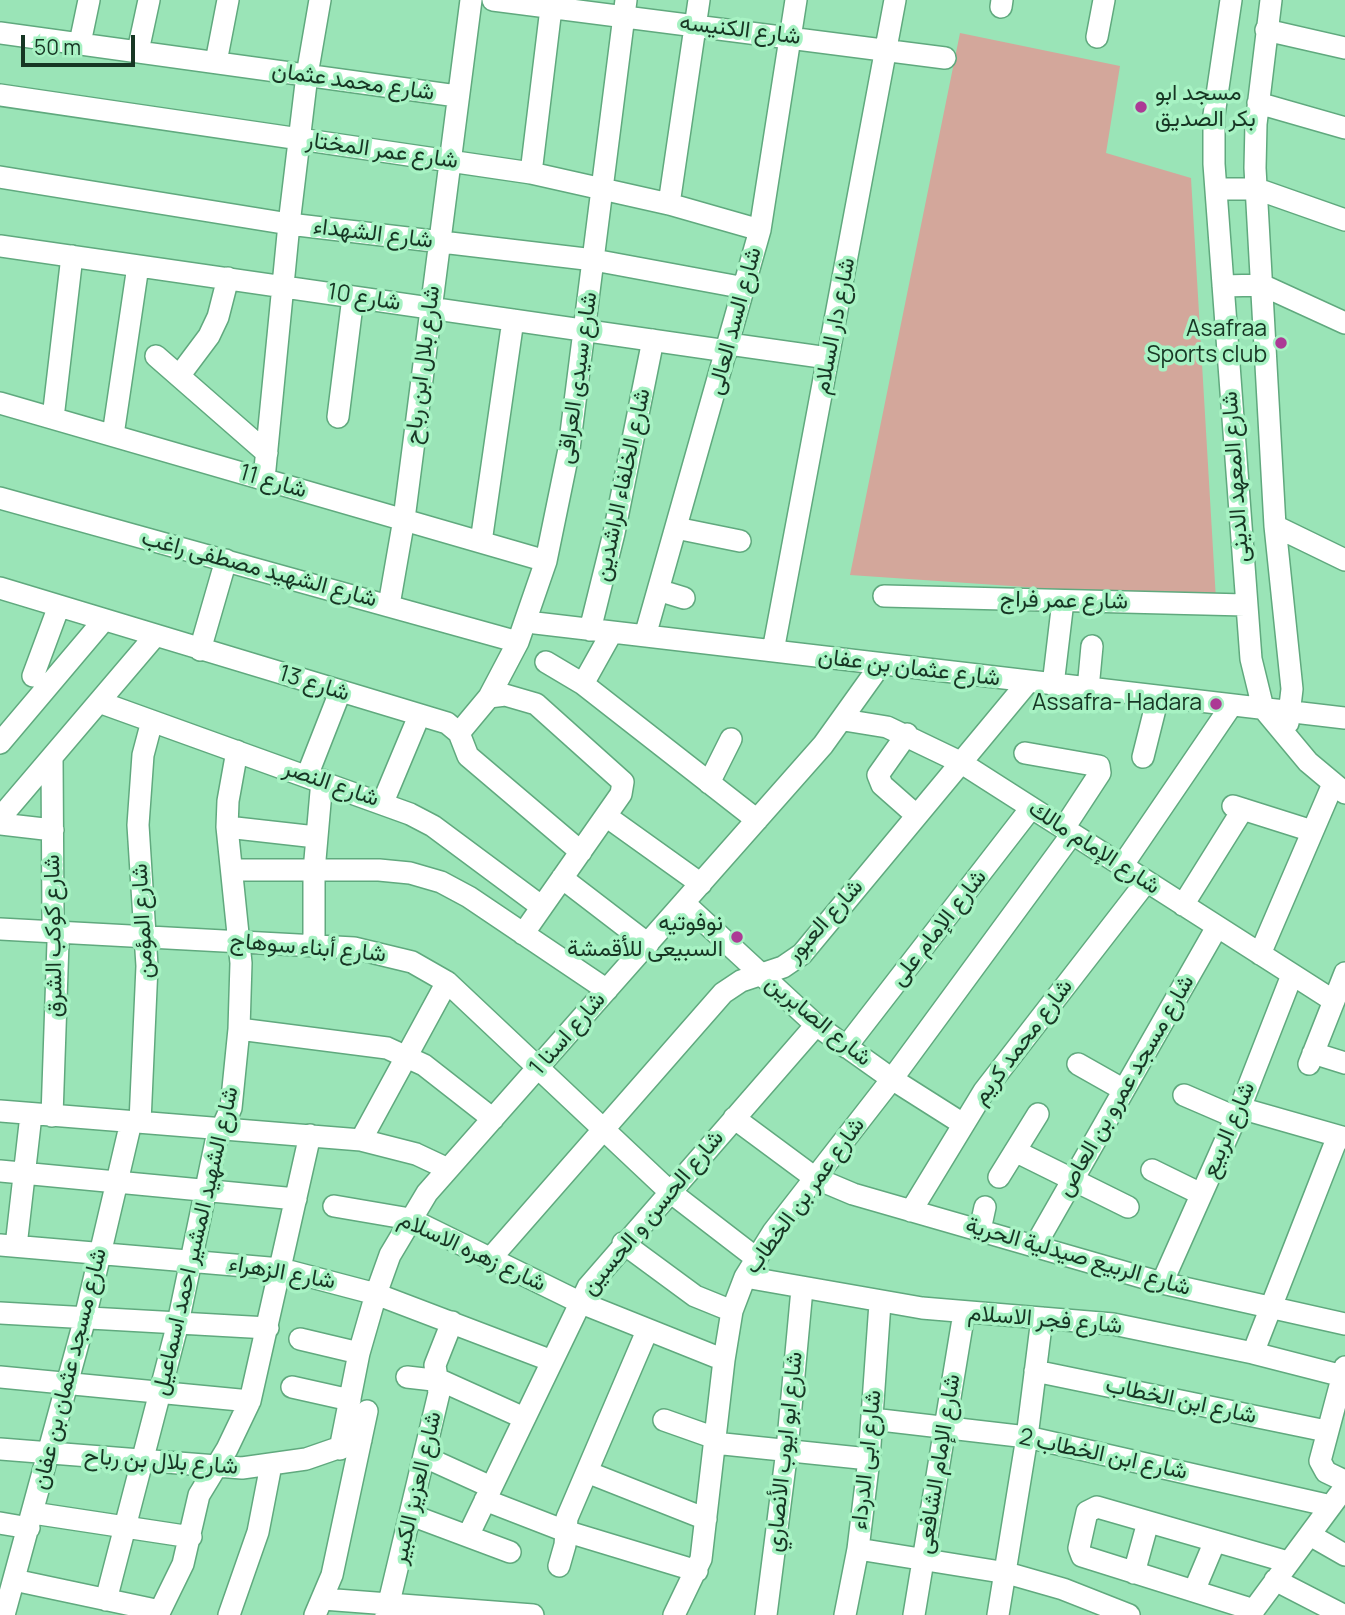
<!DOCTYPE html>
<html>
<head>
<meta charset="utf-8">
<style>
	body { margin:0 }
	#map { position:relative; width:1345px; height:1615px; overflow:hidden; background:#9ae4b7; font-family:Manrope,sans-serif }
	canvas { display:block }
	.scale { position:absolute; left:21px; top:35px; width:114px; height:32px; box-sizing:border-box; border:4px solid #173624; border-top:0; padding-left:9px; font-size:21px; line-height:24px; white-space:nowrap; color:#173624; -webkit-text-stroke:5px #a7f2c3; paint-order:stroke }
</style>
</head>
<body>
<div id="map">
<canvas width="1345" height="1615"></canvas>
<div class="scale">50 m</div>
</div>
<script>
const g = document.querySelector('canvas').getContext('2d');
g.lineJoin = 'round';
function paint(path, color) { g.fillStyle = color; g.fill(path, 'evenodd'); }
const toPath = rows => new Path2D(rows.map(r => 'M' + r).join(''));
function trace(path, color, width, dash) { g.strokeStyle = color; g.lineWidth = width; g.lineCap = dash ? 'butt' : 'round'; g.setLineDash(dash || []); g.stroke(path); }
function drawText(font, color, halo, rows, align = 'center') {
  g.font = font + ' Manrope,Vazirmatn,sans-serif'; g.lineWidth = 7; g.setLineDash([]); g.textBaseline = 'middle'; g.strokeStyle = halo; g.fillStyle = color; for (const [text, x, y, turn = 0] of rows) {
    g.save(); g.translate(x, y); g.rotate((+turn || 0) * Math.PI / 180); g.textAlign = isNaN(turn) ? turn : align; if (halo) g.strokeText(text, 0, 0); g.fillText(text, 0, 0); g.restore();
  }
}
paint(toPath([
	[960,33,1120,66,1106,153,1191,178,1216,600,850,575]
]), '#d3a79b');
const minor = toPath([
	[493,0,945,58],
	[1231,0,1214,115,1214,164,1251,659,1263,708,1308,762,1345,793],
	[1271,0,1256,124,1255,168,1275,526,1292,689,1288,723],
	[1001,7,1002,0],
	[1266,30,1345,48],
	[0,33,457,96],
	[1097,37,1104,0],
	[80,43,89,0],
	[138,51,149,0],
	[216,62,228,0],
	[0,95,531,173,669,204,760,230],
	[1258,103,1345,128],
	[531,173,552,0],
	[0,177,289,224,594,260,745,288],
	[1216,189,1257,189,1345,220],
	[669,204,699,0],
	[0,246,727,351],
	[1223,286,1262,285,1345,323],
	[729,344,828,358],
	[156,356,267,453],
	[179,376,209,336,218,317,228,278],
	[0,403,546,561],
	[338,417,353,297],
	[53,418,72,256],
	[113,435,138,266],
	[264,479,289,224,307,75,320,0],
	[0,498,518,642],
	[1275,526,1345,560],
	[676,528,740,541],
	[481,542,513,320],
	[0,588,447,723,459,733,468,756,581,852],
	[658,590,684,598],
	[884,596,1245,605],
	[389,605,404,519,471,0],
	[527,622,1345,718],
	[590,630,614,533,653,340],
	[645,636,760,230,796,0],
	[200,650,226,560],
	[773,651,895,0],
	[546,662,583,684,757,820],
	[33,676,59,606],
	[583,684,612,632],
	[1053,685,1063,601],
	[1088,689,1092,646],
	[489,697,505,695,536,704,623,782,621,794,523,934],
	[99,702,410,814,433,826,542,907],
	[844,720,887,727,960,762,1334,1001],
	[459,733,489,697,518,642,546,561,569,449,626,0],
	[907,734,878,775,882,785,916,815],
	[0,743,104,620],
	[1025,753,1099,766,1100,773,1064,828],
	[52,757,53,919,58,942,52,1116],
	[1143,757,1158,697],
	[307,776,340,692],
	[709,783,731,739],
	[383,802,419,716],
	[1233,806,1312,831],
	[606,816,701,884],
	[0,818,155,636],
	[0,824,53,830],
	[227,827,316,837],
	[1122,866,1231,706],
	[232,870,379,870,410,873,441,882,469,897,607,990],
	[562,878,648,944],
	[684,903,816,1025,892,1079,963,1124],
	[1183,905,1243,809],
	[0,929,354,948,412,962,447,982,669,1191,756,1258],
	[314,946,314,871,322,780],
	[1260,954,1333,784],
	[239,1029,387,1048,424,1065,493,1119],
	[846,1047,1031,808],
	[1313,1053,1345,1063],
	[1078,1064,1124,1090],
	[1309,1064,1345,973],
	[1184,1095,1235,1117],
	[1240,1108,1345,1138],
	[0,1111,361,1140,416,1154,448,1169],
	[734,1118,815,1178,853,1194,1162,1283,1345,1324],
	[140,1122,147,966,138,825,143,755,152,721],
	[361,1140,447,982],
	[1015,1151,1128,1207],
	[1152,1170,1201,1194],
	[0,1171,296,1199],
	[999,1177,1038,1114],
	[334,1206,410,1219,579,1302,724,1360],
	[911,1211,984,1091,1146,882],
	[980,1230,985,1207],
	[623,1243,695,1296,732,1311],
	[0,1245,281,1269,376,1294,552,1361],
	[16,1246,31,1115],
	[1035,1246,1217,927],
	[490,1259,723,993,741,981,783,967,802,954,1028,682],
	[745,1277,922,1308,1113,1324,1253,1353,1343,1376],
	[1162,1283,1240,1108,1292,975],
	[0,1313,268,1328],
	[300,1339,359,1353],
	[1253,1353,1338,1136],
	[1345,1367,1320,1461,1326,1472,1345,1481],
	[1035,1371,1326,1431],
	[0,1377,250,1401],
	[407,1377,442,1381,524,1418],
	[292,1387,350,1400],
	[872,1419,1027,1437,1331,1506],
	[664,1420,715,1438],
	[714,1443,869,1459],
	[0,1449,242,1468,306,1459,361,1440],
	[340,1449,359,1353,376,1294,390,1255,427,1193,823,745,881,664],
	[425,1457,491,1487],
	[587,1472,706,1519],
	[485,1500,565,1531,697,1571],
	[33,1513,191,1537],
	[411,1515,510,1552],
	[0,1523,29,1528],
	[1310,1535,1345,1555],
	[468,1536,588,1287,816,1025],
	[858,1549,1007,1573,1063,1589,1129,1615],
	[559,1566,565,1545,567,1518,647,1331],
	[1134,1573,1148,1522],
	[14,1580,160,1611],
	[1275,1580,1343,1615],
	[1194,1591,1215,1541],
	[323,1599,533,1615],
	[106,1600,178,1323,216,1141,231,1108,239,1029,241,963,227,827,228,801,237,751],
	[1254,1610,1082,1556,1079,1548,1087,1512,1097,1507,1288,1562],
	[4,1615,85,1318,131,1122],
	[158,1615,183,1564,199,1495,227,1449,250,1401,310,1135],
	[229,1615,258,1532,271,1465],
	[315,1615,332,1575,367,1411],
	[386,1615,439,1393,435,1365,452,1322],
	[674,1615,701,1559,724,1360,732,1311,745,1277,773,1232,892,1079,1072,834],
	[766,1615,787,1450,802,1289],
	[845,1615,858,1549,869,1459,880,1303],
	[914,1615,964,1313],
	[998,1615,1027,1437,1042,1318],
	[1250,1615,1345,1487]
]);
trace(minor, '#60a97e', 24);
trace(minor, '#fff', 21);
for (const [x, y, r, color] of [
	[1141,107,7,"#ac3a95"],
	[1281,343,7,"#ac3a95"],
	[1216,704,7,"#ac3a95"],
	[737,937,7,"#ac3a95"]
]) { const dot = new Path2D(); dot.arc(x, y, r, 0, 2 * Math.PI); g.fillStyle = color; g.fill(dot); trace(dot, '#a7f2c3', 2.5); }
drawText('23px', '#173624', '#a7f2c3', [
	["شارع الكنيسه",740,30,7],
	["شارع محمد عثمان",353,82,8],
	["شارع عمر المختار",382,151,8],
	["شارع الشهداء",373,234,7],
	["شارع 10",364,298,9],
	["شارع السد العالى",735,321,-75],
	["شارع دار السلام",835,326,-79],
	["شارع بلال ابن رباح",423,365,-83],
	["شارع سيدى العراقى",578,378,-82],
	["شارع المعهد الدينى",1236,477,-94],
	["شارع 11",273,482,16],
	["شارع الخلفاء الراشدين",623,485,-78],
	["شارع الشهيد مصطفى راغب",259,569,15],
	["شارع عمر فراج",1064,601,1],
	["شارع عثمان بن عفان",909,668,7],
	["شارع 13",314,684,17],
	["شارع النصر",331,784,19],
	["شارع الإمام مالك",1094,848,33],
	["شارع المؤمن",143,921,-93],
	["شارع العبور",825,921,-48],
	["شارع الإمام على",939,928,-52],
	["شارع كوكب الشرق",54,936,-91],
	["شارع أبناء سوهاج",308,948,5],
	["شارع الصابرين",818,1021,39],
	["شارع اسنا 1",568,1034,-49],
	["شارع محمد كريم",1023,1042,-53],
	["شارع مسجد عمرو بن العاص",1126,1086,-60],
	["شارع الربيع",1229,1130,-67],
	["شارع عمر بن الخطاب",805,1196,-54],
	["شارع الحسن و الحسين",653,1213,-50],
	["شارع الشهيد المشير احمد اسماعيل",196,1241,-77],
	["شارع زهره الاسلام",472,1252,25],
	["شارع الربيع صيدلية الحرية",1078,1257,16],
	["شارع الزهراء",282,1273,10],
	["شارع فجر الاسلام",1045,1320,5],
	["شارع مسجد عثمان بن عفان",70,1369,-76],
	["شارع ابن الخطاب",1181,1401,12],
	["شارع ابو ايوب الأنصاري",785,1452,-84],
	["شارع ابن الخطاب 2",1103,1455,12],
	["شارع ابى الدرداء",867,1460,-84],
	["شارع بلال بن رباح",161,1462,4],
	["شارع الإمام الشافعى",939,1464,-81],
	["شارع العزيز الكبير",417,1488,-77]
]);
drawText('23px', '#173624', '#a7f2c3', [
	["مسجد ابو",1155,94,"left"],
	["بكر الصديق",1155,120,"left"],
	["Asafraa",1267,330],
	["Sports club",1267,356],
	["Assafra- Hadara",1202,704],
	["نوفوتيه",723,924],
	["السبيعى للأقمشة",723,950]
], 'right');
</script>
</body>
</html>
